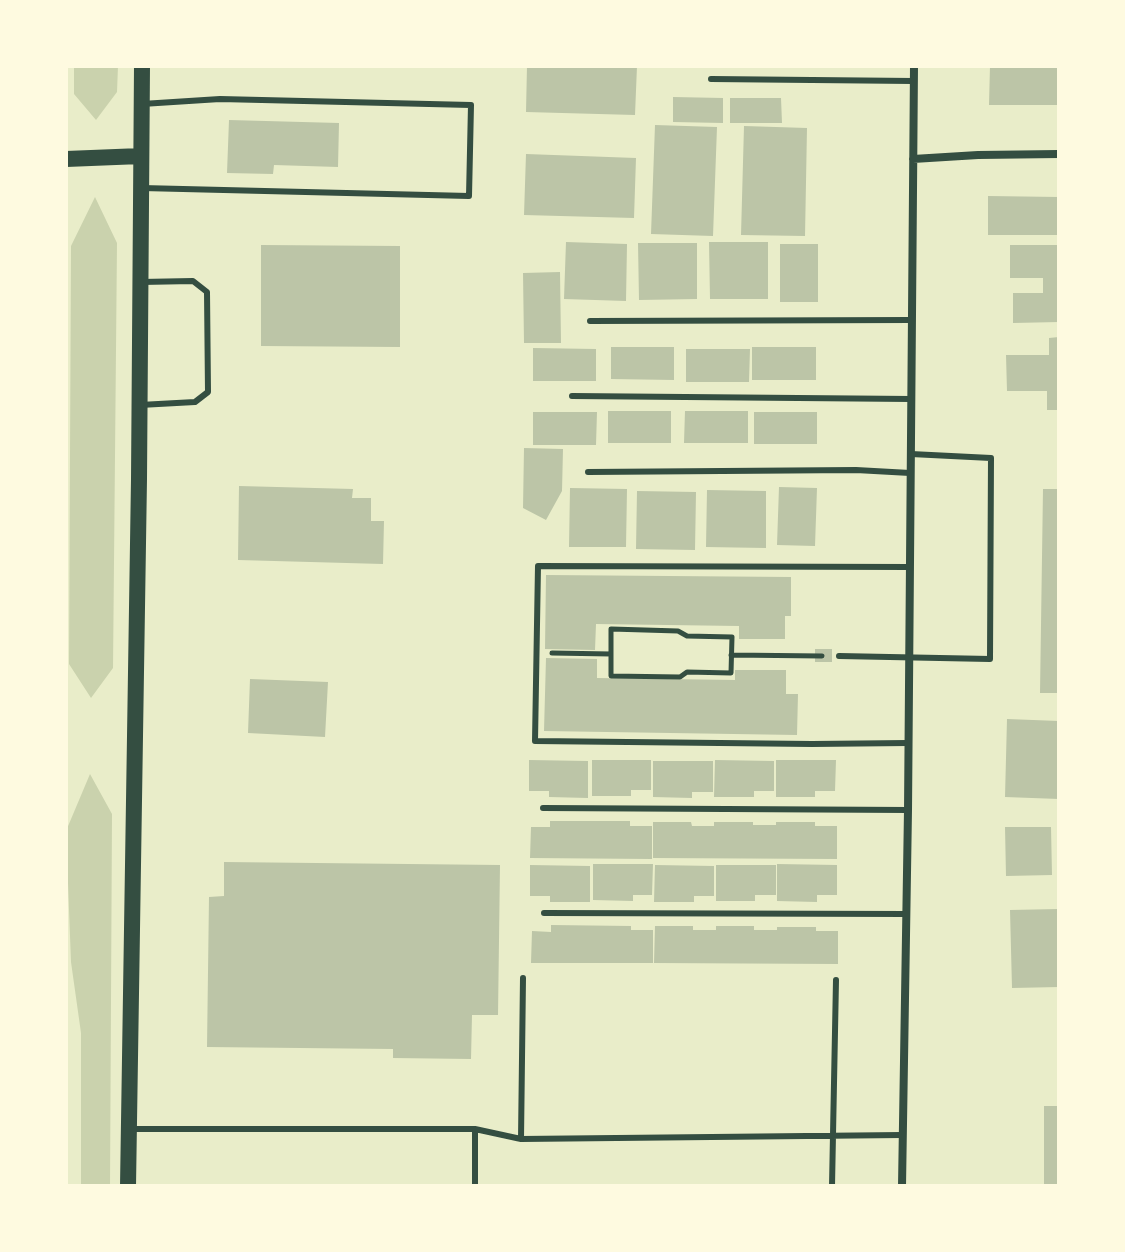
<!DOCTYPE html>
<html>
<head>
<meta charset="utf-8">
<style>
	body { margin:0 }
	#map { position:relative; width:1125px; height:1252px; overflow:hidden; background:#e9edc9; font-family:"PT Sans",sans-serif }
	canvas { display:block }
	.frame { position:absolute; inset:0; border:68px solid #fefae0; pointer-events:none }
</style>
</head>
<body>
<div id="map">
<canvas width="1125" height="1252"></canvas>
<div class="frame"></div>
</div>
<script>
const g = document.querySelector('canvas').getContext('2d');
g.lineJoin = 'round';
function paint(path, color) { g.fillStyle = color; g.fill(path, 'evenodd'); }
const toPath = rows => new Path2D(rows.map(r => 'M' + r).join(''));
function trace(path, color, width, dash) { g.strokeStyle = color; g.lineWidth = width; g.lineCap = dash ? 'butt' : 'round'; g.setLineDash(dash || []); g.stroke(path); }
paint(toPath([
	[74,66,118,66,117,92,96,120,74,94],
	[95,197,117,243,113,668,91,698,69,664,71,246],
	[90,774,112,814,110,1186,81,1186,81,1033,71,962,66,831]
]), '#cad2ad');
paint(toPath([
	[527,66,637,66,635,115,526,112],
	[990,66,1059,66,1059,105,989,105],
	[673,97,723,98,723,123,673,122],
	[730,98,781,98,782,123,730,123],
	[229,120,339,123,338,167,274,165,273,174,227,173],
	[655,125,717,127,713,236,651,234],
	[744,126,807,128,805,236,741,235],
	[526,154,636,158,634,218,524,215],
	[988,196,1059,197,1059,235,988,235],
	[566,242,627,244,626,301,564,299],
	[709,242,768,242,768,299,710,299],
	[638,243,697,243,697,299,639,300],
	[780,244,818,244,818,302,780,302],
	[261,245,400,246,400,347,261,346],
	[1010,245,1059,245,1059,322,1013,323,1013,293,1043,293,1043,278,1010,278],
	[560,272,561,343,524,343,523,273],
	[1059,337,1059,410,1047,410,1047,391,1007,391,1006,355,1049,355,1049,338],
	[611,347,674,347,674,380,611,379],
	[752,347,816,347,816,380,752,380],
	[533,348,596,349,596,381,533,381],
	[686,349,750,349,749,382,686,382],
	[608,411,671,411,671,443,608,443],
	[685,411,748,411,748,443,684,443],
	[533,412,597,412,596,445,533,445],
	[754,412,817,412,817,444,754,444],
	[524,448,563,449,562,491,546,520,523,508],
	[239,486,353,489,352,498,371,498,371,521,384,521,383,564,238,560],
	[779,487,817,488,815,546,777,545],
	[570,488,627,489,626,547,569,547],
	[1043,489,1059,489,1059,693,1040,693],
	[707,490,766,491,766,548,706,547],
	[637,491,696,492,695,550,636,549],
	[546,575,791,577,791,616,785,616,785,639,739,639,739,626,596,624,595,650,545,649],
	[815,649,832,649,832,662,815,662],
	[546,658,597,659,597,678,735,680,735,670,786,670,786,694,798,694,797,735,544,731],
	[250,679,328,682,325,737,248,733],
	[1007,719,1059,721,1059,799,1005,797],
	[529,760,588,761,588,798,549,797,549,791,529,791],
	[592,760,651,760,651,790,631,790,631,796,592,796],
	[715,760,774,761,774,791,754,791,754,797,714,797],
	[776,760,836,760,835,791,815,791,815,797,776,797],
	[653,761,713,761,713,792,692,792,692,798,653,797],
	[550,821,630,821,630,826,652,826,652,859,530,858,531,827,550,827],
	[653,822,691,822,692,826,714,826,714,822,753,822,753,825,776,825,776,822,815,822,815,826,837,826,837,859,653,858],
	[1005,827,1051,827,1052,875,1006,876],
	[224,862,500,865,498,1015,472,1015,471,1059,393,1058,393,1049,207,1047,209,897,224,896],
	[593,864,653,864,652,895,633,895,633,901,593,900],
	[777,864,837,865,837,895,817,895,817,902,777,901],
	[530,865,590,866,590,902,550,902,550,896,530,896],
	[655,865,714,866,714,896,694,896,694,902,654,902],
	[716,865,776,865,776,895,755,895,755,901,716,901],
	[1059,909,1059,987,1012,988,1010,910],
	[551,925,631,926,631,930,653,930,653,963,531,963,532,931,551,932],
	[655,926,693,926,693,930,716,930,716,926,754,926,754,930,777,930,777,927,816,927,816,931,838,931,838,964,654,963],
	[1044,1106,1059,1106,1059,1186,1044,1186]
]), '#bcc5a7');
trace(toPath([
	[611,629,678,631,687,636,732,637,731,673,687,672,680,677,611,676,611,629],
	[552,653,611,654],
	[731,655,822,656]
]), '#344e41', 5);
trace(toPath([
	[711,79,913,81],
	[142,104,220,99,471,105,469,196,142,188],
	[590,321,911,320],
	[572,396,911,399],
	[140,405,195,402,208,392,207,292,193,281,141,282],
	[588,472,856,470,910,473],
	[839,656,990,659,991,458,911,454],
	[908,743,812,744,535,741,538,566,910,567],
	[543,808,908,810],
	[544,913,906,914],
	[132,1129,475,1129,521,1139,902,1135],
	[521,1139,523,978],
	[475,1186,475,1129],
	[832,1186,836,980]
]), '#344e41', 6);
trace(toPath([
	[913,159,978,155,1059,154],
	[902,1186,908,810,914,66]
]), '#344e41', 8);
trace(toPath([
	[66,159,141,156],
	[128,1186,139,479,142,66]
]), '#344e41', 16);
</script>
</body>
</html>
